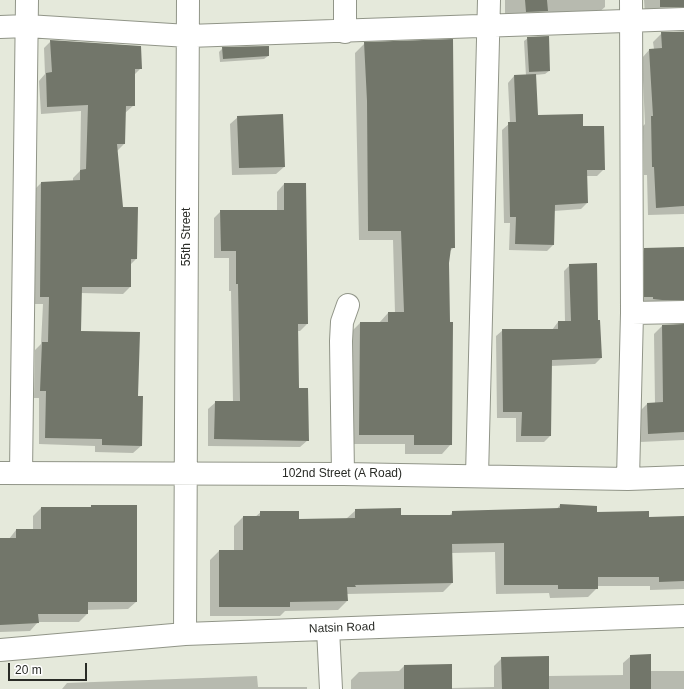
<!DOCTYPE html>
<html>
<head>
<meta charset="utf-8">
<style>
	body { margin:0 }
	#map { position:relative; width:684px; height:689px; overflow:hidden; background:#e5e9db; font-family:Helvetica,sans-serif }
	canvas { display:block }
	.scale { position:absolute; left:8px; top:663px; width:79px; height:18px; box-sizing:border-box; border:2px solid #292b26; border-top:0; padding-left:5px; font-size:12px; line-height:14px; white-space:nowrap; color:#292b26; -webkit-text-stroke:3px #fff; paint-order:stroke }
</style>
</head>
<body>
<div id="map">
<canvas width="684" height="689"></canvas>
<div class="scale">20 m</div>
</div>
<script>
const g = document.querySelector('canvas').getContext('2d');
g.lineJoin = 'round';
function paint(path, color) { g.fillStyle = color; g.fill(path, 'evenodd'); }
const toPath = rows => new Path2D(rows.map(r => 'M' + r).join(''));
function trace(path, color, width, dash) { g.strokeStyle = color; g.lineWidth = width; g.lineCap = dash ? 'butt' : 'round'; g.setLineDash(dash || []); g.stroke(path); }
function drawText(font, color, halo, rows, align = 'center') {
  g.font = font + ' Helvetica,sans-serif'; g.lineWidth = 3.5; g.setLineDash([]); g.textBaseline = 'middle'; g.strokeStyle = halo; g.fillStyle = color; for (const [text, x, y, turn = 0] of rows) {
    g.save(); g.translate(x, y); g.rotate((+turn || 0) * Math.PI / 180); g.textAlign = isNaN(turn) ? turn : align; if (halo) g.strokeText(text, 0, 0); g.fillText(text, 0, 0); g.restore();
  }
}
paint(toPath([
	[505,0,605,0,605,7,598,13,505,15],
	[644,0,684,0,684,13,645,14],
	[684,31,684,214,648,215,647,175,644,175,643,126,645,124,642,58,650,49,654,49,653,42,662,33],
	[528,38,549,71,545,74,535,75,537,116,582,127,604,169,597,176,586,176,587,203,581,209,554,211,553,245,547,251,509,250,510,223,504,223,502,130,510,123,508,83,514,76,526,76,524,41],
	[51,41,141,68,134,75,134,105,125,113,124,144,117,151,122,208,136,259,130,265,130,287,123,294,81,293,80,332,137,397,141,446,133,453,95,452,95,446,39,444,39,398,34,398,35,350,41,344,43,304,33,304,34,190,41,183,73,181,73,178,80,171,81,111,41,114,39,81,45,74,44,48],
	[365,43,454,247,449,252,448,263,451,444,442,454,405,454,405,444,351,444,351,332,360,323,379,323,388,313,395,313,393,240,359,240,355,53],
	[223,48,268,56,264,59,220,62,219,52],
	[238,117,284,167,276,174,232,175,230,124],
	[284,184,307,324,300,331,297,331,298,389,308,440,300,447,208,446,208,409,216,402,233,402,231,291,229,291,229,258,214,258,214,218,221,211,277,211,277,192],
	[684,248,684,311,637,305,636,257,645,249],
	[570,265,598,321,601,358,595,364,551,366,550,436,544,442,516,442,516,418,497,418,496,336,503,330,552,330,558,322,565,322,564,271],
	[684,324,684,440,640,442,639,412,647,404,655,403,654,334,662,326],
	[560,505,596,513,648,519,684,517,684,589,650,590,650,586,597,586,597,588,588,597,550,598,549,593,496,594,495,552,452,553,452,583,443,592,347,594,347,601,338,610,285,611,280,616,210,616,210,560,219,551,234,551,234,526,243,517,255,517,261,512,298,520,346,519,356,510,400,516,449,516,453,512,556,510],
	[136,506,136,602,128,609,87,610,87,614,79,622,38,622,30,631,0,632,0,539,9,539,16,530,33,530,33,516,41,508],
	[631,656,650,671,684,671,684,689,351,689,351,680,359,672,399,671,404,666,451,688,494,687,494,666,502,658,548,676,623,675,623,663],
	[257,676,258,687,307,687,307,689,62,689,67,683]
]), '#0003');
paint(toPath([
	[525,0,547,0,548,11,526,12],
	[660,0,684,0,684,7,660,7],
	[661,32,684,32,684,206,656,208,654,167,652,167,651,116,653,116,649,49,662,48],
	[549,36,550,71,529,72,527,37],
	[453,39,455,248,451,248,449,263,450,322,453,322,452,445,414,445,414,435,359,435,360,322,388,322,388,312,404,312,401,231,368,231,367,101,364,42],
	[50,40,141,46,142,69,135,69,135,106,126,106,125,144,117,144,123,207,138,207,137,259,131,259,131,287,82,287,81,331,140,332,138,396,143,396,142,446,102,445,102,439,45,438,46,391,40,391,42,342,48,342,49,297,40,297,41,182,80,180,80,170,86,169,88,105,47,107,46,73,52,72],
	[269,46,269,56,223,59,222,47],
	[536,74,538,115,583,114,583,126,604,126,605,170,587,170,588,203,555,205,554,245,515,244,516,217,510,217,508,122,516,122,514,75],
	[283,114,285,167,239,168,237,116],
	[284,183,306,183,308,324,298,324,299,388,308,388,309,441,214,439,215,401,240,401,238,284,236,284,236,251,221,251,220,210,284,210],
	[684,247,684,300,662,300,653,299,653,297,644,297,644,248],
	[597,263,598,320,600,320,602,358,552,360,551,436,521,436,522,412,503,412,502,329,558,329,558,321,571,321,569,264],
	[684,324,684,432,648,434,647,403,663,402,662,325],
	[560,504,597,506,597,512,649,511,649,517,684,516,684,581,659,582,659,577,598,577,598,589,558,589,558,585,504,585,504,543,452,544,453,583,355,585,356,587,347,587,348,601,290,602,290,607,219,607,219,550,243,550,243,516,260,516,260,511,299,511,299,519,355,518,355,509,401,508,401,515,452,515,452,511,560,508],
	[91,505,137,505,137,602,88,602,88,614,38,614,39,623,0,625,0,538,16,538,16,529,41,529,41,507,91,507],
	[651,654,651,689,630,689,630,655],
	[549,656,549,689,502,689,501,657],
	[452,664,452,689,404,689,404,665]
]), '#72766a');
const minor = toPath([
	[345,0,345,32],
	[0,27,27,26,188,36,684,19],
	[632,313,684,312],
	[0,473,343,474,628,479,684,477],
	[21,473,27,0],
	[343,474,341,341,342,322,348,305],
	[477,476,489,0],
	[628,479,632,313,631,0],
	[328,629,331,689],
	[185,634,188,0],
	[0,650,185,634,684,616]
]);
trace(minor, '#919588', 24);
trace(minor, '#fff', 22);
drawText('12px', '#292b26', '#fff', [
	["55th Street",187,237,-90],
	["102nd Street (A Road)",342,474],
	["Natsin Road",342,628,-2]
]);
</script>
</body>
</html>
